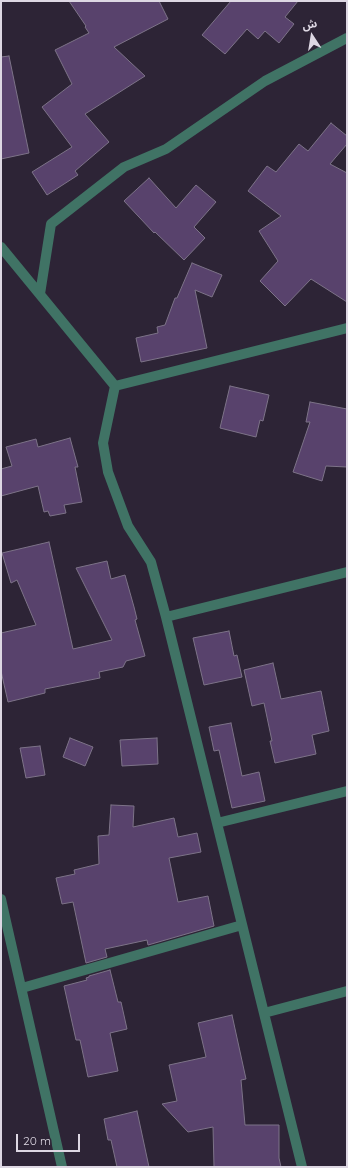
<!DOCTYPE html>
<html>
<head>
<meta charset="utf-8">
<style>
	body { margin:0 }
	#map { position:relative; width:348px; height:1168px; overflow:hidden; background:#2d2436; font-family:Quicksand,"Noto Sans Arabic",sans-serif }
	canvas { display:block }
	.frame { position:absolute; inset:0; border:2px solid #ddd7e3; pointer-events:none }
	.north { position:absolute; left:292px; top:16px; width:40px; height:40px; -webkit-text-stroke:3px #2d2436; paint-order:stroke; rotate:348deg; font-size:11px; font-weight:700; line-height:16px; text-align:center; color:#ddd7e3 }
	.north::after { content:''; display:block; margin:auto; width:14px; height:18px; background:#ddd7e3; clip-path:polygon(50% 0,100% 100%,50% 72%,0 100%) }
	.scale { position:absolute; left:16px; top:1134px; width:64px; height:18px; box-sizing:border-box; border:2px solid #ddd7e3; border-top:0; padding-left:5px; font-size:12px; line-height:14px; white-space:nowrap; color:#ddd7e3; -webkit-text-stroke:3px #2d2436; paint-order:stroke }
</style>
</head>
<body>
<div id="map">
<canvas width="348" height="1168"></canvas>
<div class="frame"></div>
<div class="north">ش</div>
<div class="scale">20 m</div>
</div>
<script>
const g = document.querySelector('canvas').getContext('2d');
g.lineJoin = 'round';
function paint(path, color) { g.fillStyle = color; g.fill(path, 'evenodd'); }
const toPath = rows => new Path2D(rows.map(r => 'M' + r).join(''));
function trace(path, color, width, dash) { g.strokeStyle = color; g.lineWidth = width; g.lineCap = dash ? 'butt' : 'round'; g.setLineDash(dash || []); g.stroke(path); }
const building = toPath([
	[69,1,159,1,168,19,114,47,145,76,85,114,109,142,75,171,78,175,47,195,32,172,72,147,42,107,72,84,55,50,89,33,85,27,86,26,69,1],
	[231,1,298,1,285,17,294,24,279,43,265,31,258,39,247,29,225,54,202,35,231,1],
	[9,56,29,153,1,159,1,57,9,56],
	[331,123,347,136,347,144,330,164,347,173,347,302,311,279,285,306,260,281,278,261,259,231,281,216,248,191,267,166,276,172,299,144,308,151,331,123],
	[149,178,176,208,196,185,216,202,194,227,205,238,184,260,155,232,154,233,124,201,149,178],
	[192,263,222,275,212,297,195,290,207,348,141,362,136,338,158,333,157,327,165,325,175,298,177,298,192,263],
	[230,386,269,395,263,421,260,420,256,437,220,428,230,386],
	[310,402,347,409,347,467,326,466,322,481,293,472,310,422,306,422,310,402],
	[70,438,78,467,75,467,82,502,64,505,66,513,50,516,48,511,44,512,38,486,1,496,1,469,12,466,6,447,36,439,38,447,70,438],
	[49,542,73,649,112,640,76,568,107,561,111,579,125,575,134,607,137,619,135,620,145,656,126,661,123,667,99,672,100,678,45,689,45,693,8,702,1,671,1,633,36,625,17,580,11,583,2,553,49,542],
	[229,631,234,656,237,655,242,677,204,685,193,638,229,631],
	[273,663,281,699,321,691,329,731,312,735,316,754,275,763,270,741,272,741,264,703,252,706,244,670,273,663],
	[231,723,242,776,259,772,265,801,232,808,219,750,214,751,209,727,231,723],
	[70,738,93,747,85,766,63,757,70,738],
	[157,738,158,764,122,766,120,740,157,738],
	[40,746,45,775,26,778,20,748,40,746],
	[111,805,134,806,133,827,174,818,178,837,197,833,201,852,169,858,178,902,208,896,214,926,148,945,147,940,105,949,107,957,86,963,73,902,62,904,56,878,75,874,74,870,99,864,98,836,109,835,111,805],
	[110,970,118,1002,121,1002,127,1029,110,1033,118,1071,88,1077,80,1040,76,1040,64,986,87,980,86,978,89,977,89,976,110,970],
	[232,1015,246,1079,241,1080,245,1125,279,1125,279,1158,281,1167,214,1167,213,1127,188,1132,162,1104,177,1101,169,1065,206,1057,198,1023,232,1015],
	[137,1111,149,1167,117,1167,111,1140,108,1140,104,1119,137,1111]
]);
paint(building, '#58426c');
trace(building, '#7d7388', 1);
trace(toPath([
	[1,247,115,386,103,443,108,472,128,526,151,562,166,617],
	[40,294,51,224,124,167,166,149,265,81,347,38],
	[115,386,347,328],
	[217,823,347,791],
	[1,899,5,917],
	[1,917,5,917,62,1167],
	[22,988,242,925],
	[264,1013,347,991],
	[302,1167,166,617,347,572]
]), '#407365', 10);
</script>
</body>
</html>
